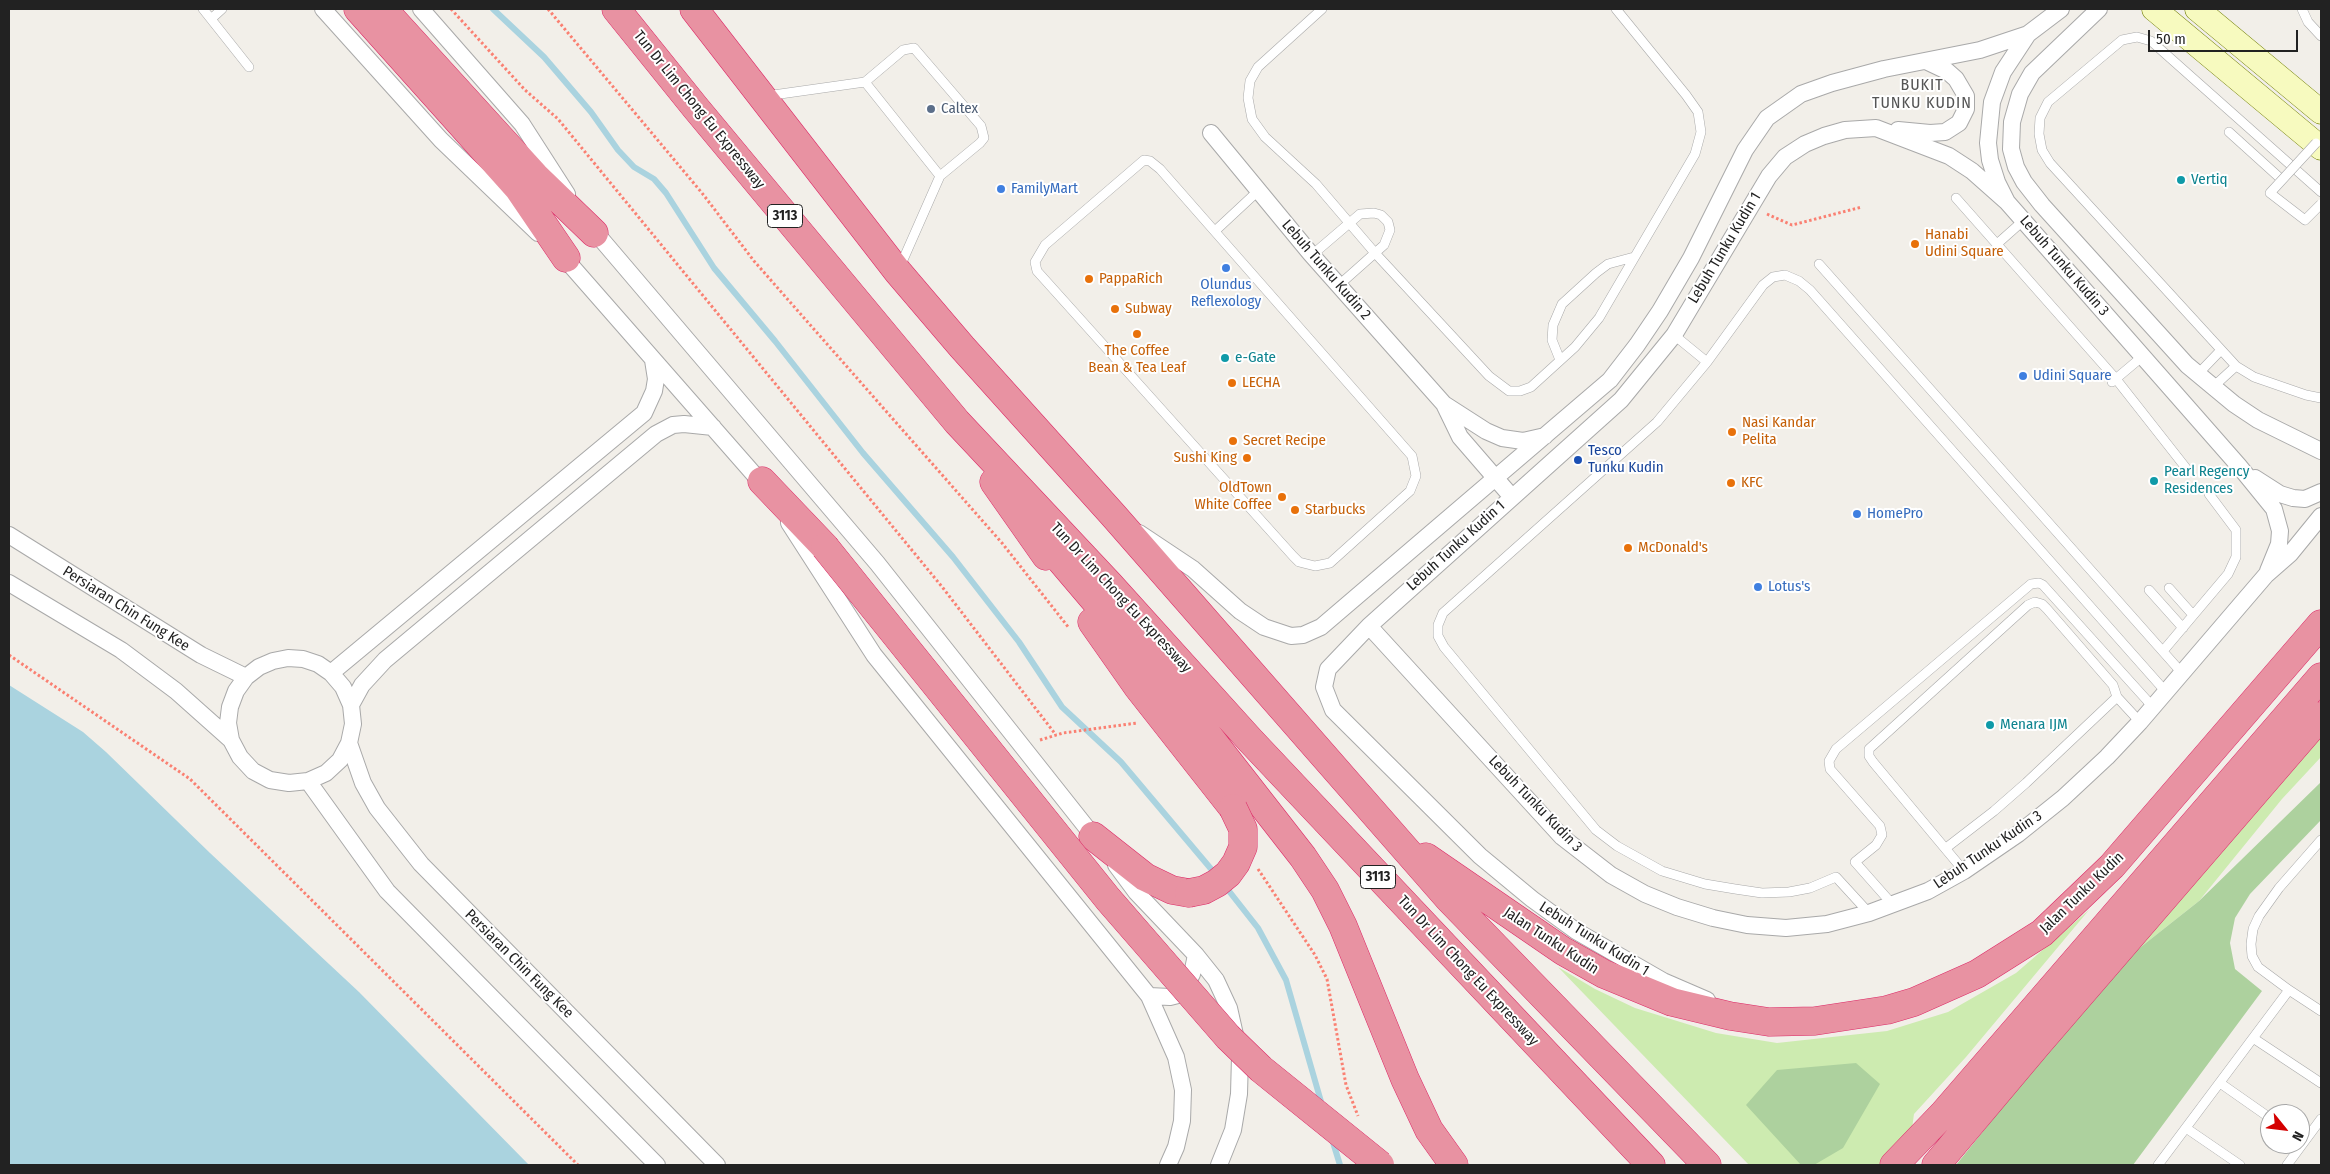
<!DOCTYPE html>
<html>
<head>
<meta charset="utf-8">
<style>
	body { margin:0 }
	#map { position:relative; width:2330px; height:1174px; overflow:hidden; background:#f2efe9; font-family:"Fira Sans Condensed",sans-serif }
	canvas { display:block }
	.frame { position:absolute; inset:0; border:10px solid #222; pointer-events:none }
	.north { position:absolute; left:2260px; top:1104px; width:50px; height:50px; box-sizing:border-box; background:#fff; border:1px solid #a7a7a7; border-radius:50%; rotate:119deg; font-size:14px; font-weight:700; line-height:20px; text-align:center; color:#222 }
	.north::after { content:''; display:block; margin:auto; width:18px; height:22px; background:#d40000; clip-path:polygon(50% 0,100% 100%,50% 72%,0 100%) }
	.scale { position:absolute; left:2148px; top:30px; width:150px; height:22px; box-sizing:border-box; border:2px solid #222; border-top:0; padding-left:6px; font-size:15px; line-height:18px; white-space:nowrap; color:#222; -webkit-text-stroke:4px #fff; paint-order:stroke }
</style>
</head>
<body>
<div id="map">
<canvas width="2330" height="1174"></canvas>
<div class="frame"></div>
<div class="north">N</div>
<div class="scale">50 m</div>
</div>
<script>
const g = document.querySelector('canvas').getContext('2d');
g.lineJoin = 'round';
function paint(path, color) { g.fillStyle = color; g.fill(path, 'evenodd'); }
const toPath = rows => new Path2D(rows.map(r => 'M' + r).join(''));
function trace(path, color, width, dash) { g.strokeStyle = color; g.lineWidth = width; g.lineCap = dash ? 'butt' : 'round'; g.setLineDash(dash || []); g.stroke(path); }
function drawText(font, color, halo, rows, align = 'center') {
  g.font = font + ' "Fira Sans Condensed",sans-serif'; g.lineWidth = 4; g.setLineDash([]); g.textBaseline = 'middle'; g.strokeStyle = halo; g.fillStyle = color; for (const [text, x, y, turn = 0] of rows) {
    g.save(); g.translate(x, y); g.rotate((+turn || 0) * Math.PI / 180); g.textAlign = isNaN(turn) ? turn : align; if (halo) g.strokeText(text, 0, 0); g.fillText(text, 0, 0); g.restore();
  }
}
paint(toPath([
	[2321,737,2321,757,2282,799,2199,901,2137,950],
	[2089,910,1966,1057,1914,1114,1907,1165,1749,1165,1558,967,1595,989,1635,1008,1716,1033,1777,1043,1887,1031,1948,1012,2016,973]
]), '#cdebb0');
paint(toPath([
	[2321,782,2321,820,2250,894,2235,918,2230,943,2235,969,2262,991,2133,1165,1956,1165,2027,1077,2137,950,2199,901],
	[1856,1063,1880,1084,1843,1148,1814,1165,1801,1165,1746,1105,1777,1070]
]), '#add19e');
paint(toPath([
	[9,685,83,732,106,752,210,853,359,992,529,1165,9,1165]
]), '#aad3df');
trace(toPath([
	[493,9,544,57,591,112,618,150,634,167,654,179,666,193,714,268,775,341,863,453,953,557,1019,642,1062,707,1121,762,1217,876],
	[1225,886,1258,928,1286,980,1322,1105],
	[1332,1139,1340,1165]
]), '#aad3df', 6);
const lane = toPath([
	[203,9,249,67],
	[1322,9,1258,67,1250,81,1248,98,1252,119,1265,137,1316,184,1375,253,1489,376,1509,391,1520,391,1531,387,1575,347,1599,318,1695,154,1701,132,1698,112,1686,95,1616,9],
	[2302,9,2308,22,2321,36],
	[211,19,222,9],
	[865,82,903,50,914,48,981,126,984,138,980,143,940,176],
	[766,96,865,82,940,176,899,269],
	[2229,132,2281,179],
	[1144,160,1150,161,1160,169,1412,456,1416,476,1410,491,1330,563,1315,566,1299,562,1293,556,1037,271,1035,262,1045,245,1144,160],
	[2321,192,2151,41,2137,37,2122,40,2048,102,2040,118,2039,134,2042,150,2050,163,2236,366,2254,377,2306,395,2321,398],
	[1956,198,2116,379,2186,468],
	[1215,231,1258,191],
	[1997,244,2024,220],
	[1312,255,1360,214,1374,213,1381,215,1388,222,1390,230,1384,245,1339,285],
	[1819,264,2182,673],
	[1674,335,1707,362,1763,285,1773,277,1785,275,1799,281,1810,290,2166,692],
	[1560,360,1552,340,1553,325,1562,304,1596,273,1608,264,1634,257],
	[1707,362,1657,422,1443,613,1438,625,1438,636,1444,647,1596,830,1617,846,1662,871,1705,884,1735,889,1762,893,1789,892,1810,888,1836,877,1869,913],
	[2198,374,2221,350],
	[2112,382,2143,356],
	[2213,387,2236,366],
	[2169,588,2193,615],
	[2149,590,2183,628],
	[2163,651,2228,574,2236,557,2236,530,2209,494],
	[2321,840,2279,888,2259,916,2253,929,2251,944,2252,956,2258,967,2289,990,2321,1011],
	[1946,848,1994,811,2026,783,2117,697],
	[1964,871,1873,762,1869,756,1869,749,2028,605,2035,602,2042,604,2047,609,2113,685,2117,697,2140,722],
	[1893,905,1855,862,1876,845,1882,835,1880,826,1830,769,1829,761,1836,749,2031,584,2039,583,2043,585,2153,707],
	[2253,1038,2321,1083],
	[2220,1083,2270,1118],
	[2186,1128,2240,1165],
	[2158,1165,2289,990],
	[2287,1165,2321,1119]
]);
const street = toPath([
	[323,9,441,140,538,233],
	[421,9,522,124,567,194],
	[2099,9,2032,73,2020,94,2012,122,2011,149,2016,167,2024,182,2042,205,2187,365,2234,404,2258,420,2321,451],
	[2028,34,2003,72,1992,102,1988,143,1990,160,1997,182,2007,202,2239,466,2274,509,2280,531,2279,544,2268,571],
	[1898,130,1930,133,1945,132,1959,123,1966,109,1966,96,1956,79,1947,71,1926,61],
	[1211,133,1310,253,1444,404,1460,437,1511,496],
	[590,226,877,563,1098,842],
	[560,253,766,488],
	[1444,404,1486,431,1502,438,1523,441,1545,436],
	[2255,478,2280,494,2293,498,2305,499,2321,492],
	[789,523,874,655,1149,996,1176,1057,1183,1090,1182,1121,1176,1147,1168,1165],
	[1139,533,1193,569,1240,611,1264,627,1291,636,1303,635,1321,627,1610,380,1637,345,1660,311,1691,258,1745,150,1767,118,1801,94,1832,83,1884,69,1980,50,2028,34,2061,9],
	[9,535,201,655,246,677],
	[9,583,121,650,176,691,231,740,240,757,253,771,270,780,289,783,308,781,326,773,340,760,349,743,353,724,351,705,343,687,331,673,318,664,303,659,288,658,273,661,259,667,246,677,236,691,230,707,228,723,231,740],
	[1369,626,1562,837,1611,875,1645,894,1677,907,1713,918,1747,925,1786,928,1827,924,1869,913,1928,891,1964,871,2018,834,2063,798,2107,757,2140,722,2266,575,2290,554,2321,516],
	[331,673,644,413,654,391,656,379,653,360],
	[351,705,362,685,385,660,656,434,673,425,684,424,713,427],
	[349,743,363,783,377,808,421,864,717,1165],
	[308,781,387,891,657,1165],
	[1116,865,1136,892,1196,955,1216,980,1229,1008,1240,1057,1239,1094,1233,1130,1219,1165],
	[1149,996,1170,997,1178,995,1183,991,1192,974,1196,955],
	[1707,1000,1663,981,1576,931,1532,899,1480,856,1333,710,1324,687,1328,669,1369,626,1621,400,1674,335,1769,176,1785,157,1805,144,1824,136,1845,130,1876,128,1949,156,1972,171,2007,202]
]);
const secondary = toPath([
	[2154,9,2321,148],
	[2197,9,2321,112]
]);
const highway = toPath([
	[358,9,519,189,566,258],
	[383,9,535,176,594,233],
	[616,9,695,107,957,422,1110,585,1250,740,1651,1165],
	[694,9,898,272,962,347,1114,516,1449,899,1707,1165],
	[762,481,825,547],
	[994,482,1046,556],
	[1040,536,1193,716,1303,857,1325,890,1343,926,1405,1079,1429,1130,1454,1165],
	[1092,622,1137,686,1233,808],
	[1093,836,1145,877,1172,890,1189,893],
	[1426,857,1563,951,1604,974,1672,1002,1730,1016,1769,1022,1815,1021,1887,1010,1914,1002,1977,974,2042,933,2112,866,2321,624],
	[1894,1165,1944,1113,2321,677],
	[1936,1165,2037,1045,2321,716]
]);
trace(lane, '#a9a9a9', 10);
trace(street, '#a9a9a9', 18);
trace(secondary, '#707d05', 25);
trace(highway, '#dc2a67', 29);
trace(toPath([
	[451,9,525,90,558,119,943,588,1056,735],
	[548,9,702,193,754,261,1002,543,1069,628],
	[1767,214,1792,225,1862,207],
	[9,655,190,779,578,1165],
	[1040,740,1063,733,1137,723],
	[1258,869,1315,955,1327,979,1346,1085,1358,1116]
]), '#fa8072', 3, [2.5, 2.5]);
trace(lane, '#fff', 9);
trace(street, '#fff', 16);
trace(secondary, '#f7fabf', 24);
trace(highway, '#e892a2', 28);
const laneBridge = toPath([
	[2316,143,2270,193,2305,220,2321,204]
]);
const highwayBridge = toPath([
	[825,547,1108,899,1228,1037,1261,1069,1380,1165],
	[1189,893,1204,890,1217,883,1228,874,1236,863,1243,847,1243,829,1233,808]
]);
trace(laneBridge, '#a9a9a9', 10, []);
trace(highwayBridge, '#dc2a67', 29, []);
trace(laneBridge, '#fff', 9);
trace(highwayBridge, '#e892a2', 28);
for (const [x, y, r, color] of [
	[931,109,5,"#5c6f8a"],
	[2181,180,5,"#0f9aa8"],
	[1001,189,5,"#3f7fe0"],
	[1915,244,5,"#e8710a"],
	[1226,268,5,"#3f7fe0"],
	[1089,279,5,"#e8710a"],
	[1115,309,5,"#e8710a"],
	[1137,334,5,"#e8710a"],
	[1225,358,5,"#0f9aa8"],
	[2023,376,5,"#3f7fe0"],
	[1232,383,5,"#e8710a"],
	[1732,432,5,"#e8710a"],
	[1233,441,5,"#e8710a"],
	[1247,458,5,"#e8710a"],
	[1578,460,5,"#1a4fb4"],
	[2154,481,5,"#0f9aa8"],
	[1731,483,5,"#e8710a"],
	[1282,497,5,"#e8710a"],
	[1295,510,5,"#e8710a"],
	[1857,514,5,"#3f7fe0"],
	[1628,548,5,"#e8710a"],
	[1758,587,5,"#3f7fe0"],
	[1990,725,5,"#0f9aa8"]
]) { const dot = new Path2D(); dot.arc(x, y, r, 0, 2 * Math.PI); g.fillStyle = color; g.fill(dot); trace(dot, '#fff', 2); }
for (const [x, y, w] of [
	[785,216,35],
	[1378,877,35]
]) { const box = new Path2D(); box.roundRect(x - w / 2, y - 11.5, w, 23, 4); g.fillStyle = '#fff'; g.fill(box); trace(box, '#222', 1); }
drawText('bold 14px', '#222', null, [
	["3113",785,216],
	["3113",1378,877]
]);
drawText('15px', '#4e5e75', '#fff', [
	["Caltex",941,109]
], 'left');
drawText('15px', '#222', '#fff', [
	["Tun Dr Lim Chong Eu Expressway",699,110,51],
	["Lebuh Tunku Kudin 1",1725,248,-59],
	["Lebuh Tunku Kudin 3",2064,266,49],
	["Lebuh Tunku Kudin 2",1326,270,49],
	["Lebuh Tunku Kudin 1",1456,546,-42],
	["Tun Dr Lim Chong Eu Expressway",1121,598,47],
	["Persiaran Chin Fung Kee",126,609,32],
	["Lebuh Tunku Kudin 3",1535,804,46],
	["Lebuh Tunku Kudin 3",1988,850,-34],
	["Jalan Tunku Kudin",2082,893,-44],
	["Lebuh Tunku Kudin 1",1594,939,32],
	["Jalan Tunku Kudin",1551,941,33],
	["Persiaran Chin Fung Kee",519,964,45],
	["Tun Dr Lim Chong Eu Expressway",1468,971,47]
]);
drawText('15px', '#0d838f', '#fff', [
	["Vertiq",2191,180],
	["e-Gate",1235,358],
	["Pearl Regency",2164,472],
	["Residences",2164,489],
	["Menara IJM",2000,725]
], 'left');
drawText('15px', '#366cbe', '#fff', [
	["FamilyMart",1011,189],
	["Olundus",1226,285,"center"],
	["Reflexology",1226,302,"center"],
	["Udini Square",2033,376],
	["HomePro",1867,514],
	["Lotus's",1768,587]
], 'left');
drawText('15px', '#c56008', '#fff', [
	["Hanabi",1925,235],
	["Udini Square",1925,252],
	["PappaRich",1099,279],
	["Subway",1125,309],
	["The Coffee",1137,351,"center"],
	["Bean & Tea Leaf",1137,368,"center"],
	["LECHA",1242,383],
	["Nasi Kandar",1742,423],
	["Pelita",1742,440],
	["Secret Recipe",1243,441],
	["Sushi King",1237,458,"right"],
	["KFC",1741,483],
	["OldTown",1272,488,"right"],
	["White Coffee",1272,505,"right"],
	["Starbucks",1305,510],
	["McDonald's",1638,548]
], 'left');
drawText('15px', '#164399', '#fff', [
	["Tesco",1588,451],
	["Tunku Kudin",1588,468]
], 'left');
g.letterSpacing = '1px';
drawText('16px', '#555', '#fff', [
	["BUKIT",1922,86],
	["TUNKU KUDIN",1922,104]
]);
g.letterSpacing = '0px';
</script>
</body>
</html>
